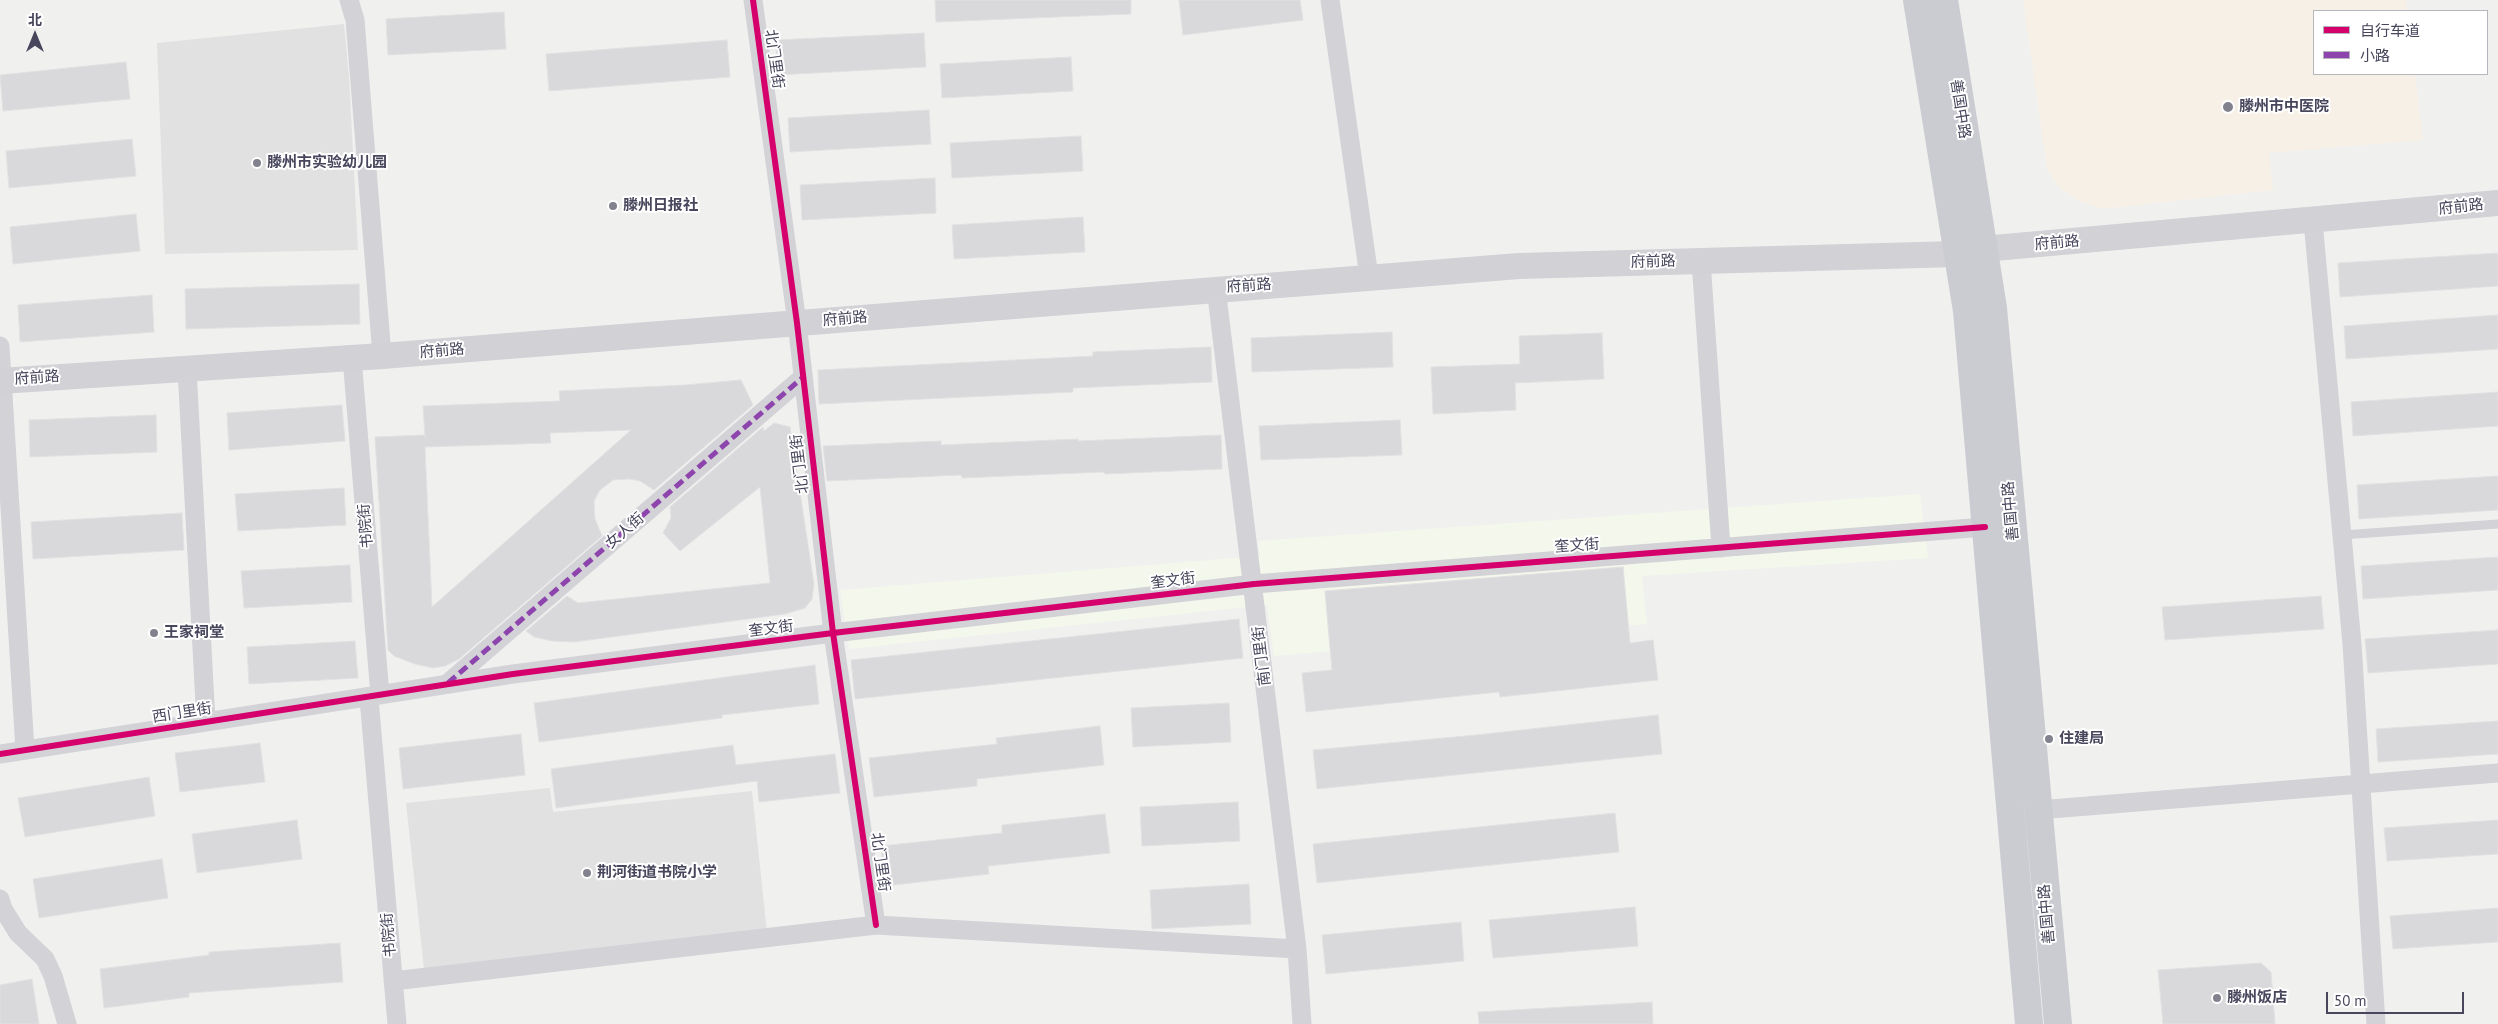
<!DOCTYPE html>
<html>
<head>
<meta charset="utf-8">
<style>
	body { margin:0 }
	#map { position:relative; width:2498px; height:1024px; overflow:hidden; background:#f0f0ef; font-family:"PT Sans","Noto Sans SC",sans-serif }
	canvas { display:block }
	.legend { position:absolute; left:2313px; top:10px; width:175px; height:65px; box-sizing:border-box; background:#fff; border:1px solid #b5b5be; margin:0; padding:6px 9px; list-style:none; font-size:15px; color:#47465c }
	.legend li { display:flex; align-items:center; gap:10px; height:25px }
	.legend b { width:25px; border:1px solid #b5b5be }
	.north { position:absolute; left:10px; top:10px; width:50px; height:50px; -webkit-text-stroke:4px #fff; paint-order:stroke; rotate:0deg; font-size:14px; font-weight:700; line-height:20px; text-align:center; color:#47465c }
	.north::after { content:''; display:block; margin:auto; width:18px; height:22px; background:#47465c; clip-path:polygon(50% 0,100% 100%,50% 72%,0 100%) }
	.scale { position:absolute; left:2326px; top:992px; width:138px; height:22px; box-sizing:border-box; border:2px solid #47465c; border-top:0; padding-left:6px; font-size:15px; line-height:18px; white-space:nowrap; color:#47465c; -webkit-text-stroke:4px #fff; paint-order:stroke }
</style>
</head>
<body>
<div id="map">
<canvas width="2498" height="1024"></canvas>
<ul class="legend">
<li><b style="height:6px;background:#d6006c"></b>自行车道</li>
<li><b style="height:6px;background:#8e44ad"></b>小路</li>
</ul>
<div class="north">北</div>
<div class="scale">50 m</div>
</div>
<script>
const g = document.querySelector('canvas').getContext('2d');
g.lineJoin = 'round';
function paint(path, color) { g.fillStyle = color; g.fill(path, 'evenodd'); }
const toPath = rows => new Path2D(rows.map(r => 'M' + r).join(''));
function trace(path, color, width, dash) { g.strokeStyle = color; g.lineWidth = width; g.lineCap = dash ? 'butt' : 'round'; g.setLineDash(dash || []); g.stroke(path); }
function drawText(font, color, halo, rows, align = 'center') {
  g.font = font + ' "PT Sans","Noto Sans SC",sans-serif'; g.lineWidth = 4; g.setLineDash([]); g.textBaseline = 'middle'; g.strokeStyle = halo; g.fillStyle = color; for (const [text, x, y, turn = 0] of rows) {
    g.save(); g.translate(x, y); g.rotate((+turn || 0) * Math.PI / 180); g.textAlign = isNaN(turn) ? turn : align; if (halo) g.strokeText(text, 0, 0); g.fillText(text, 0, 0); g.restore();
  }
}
paint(toPath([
	[1920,494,1928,558,1642,576,1647,624,1274,656,1267,605,849,649,840,590,1260,556,1258,541]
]), '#f4f7eb');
paint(toPath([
	[344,24,349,76,358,250,165,254,157,43],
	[550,788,553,812,752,791,767,933,424,969,406,803]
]), '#e2e1e1');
paint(toPath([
	[2023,0,2406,0,2407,11,2314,11,2314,74,2415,74,2423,140,2269,153,2273,190,2102,209,2079,201,2059,188,2047,169]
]), '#f6f0e6');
const building = toPath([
	[935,0,1131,0,1131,14,936,22,935,0],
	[1179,0,1300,0,1303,20,1183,35,1179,0],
	[504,12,506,49,388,55,386,19,504,12],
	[924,33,926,67,777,75,776,40,924,33],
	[727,40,730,77,549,91,546,54,727,40],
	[1071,57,1073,91,942,98,940,64,1071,57],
	[126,62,130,99,3,111,0,75,126,62],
	[929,110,931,144,790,152,788,118,929,110],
	[1081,136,1083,171,952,178,950,143,1081,136],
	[132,139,136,176,9,188,6,151,132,139],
	[935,178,936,213,802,220,800,185,935,178],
	[136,214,140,251,13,264,10,227,136,214],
	[1083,217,1085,252,954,259,952,225,1083,217],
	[2498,253,2498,286,2340,297,2338,263,2498,253],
	[359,284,360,324,186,329,185,289,359,284],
	[152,295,154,332,20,342,18,305,152,295],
	[2498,315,2498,349,2346,359,2344,326,2498,315],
	[1392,332,1393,367,1252,372,1251,338,1392,332],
	[1602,333,1604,379,1515,383,1516,410,1433,414,1431,367,1520,364,1519,336,1602,333],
	[1211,347,1212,382,1073,388,1073,392,819,404,818,370,1093,356,1093,352,1211,347],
	[741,380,753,405,654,490,640,481,629,479,613,480,600,490,594,501,595,519,602,536,459,659,445,666,433,668,415,664,394,656,388,650,375,437,424,435,425,437,423,406,560,401,559,391,685,385,741,380],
	[631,430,432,607,425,447,551,443,550,433,631,430],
	[2498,392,2498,426,2353,436,2351,402,2498,392],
	[342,405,345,441,229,450,227,413,342,405],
	[156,415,157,452,30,457,29,420,156,415],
	[1400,420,1402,455,1261,460,1259,426,1400,420],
	[774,423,790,427,814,584,812,599,805,608,785,614,574,642,552,641,534,637,526,631,567,596,578,603,770,583,760,487,680,551,663,533,671,518,670,507,763,427,764,431,774,423],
	[1221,435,1222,469,1105,474,1104,472,962,478,961,475,827,481,823,446,941,441,941,445,1078,439,1078,441,1221,435],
	[2498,476,2498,510,2359,519,2357,485,2498,476],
	[344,488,346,525,238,531,235,494,344,488],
	[182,513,184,550,33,559,31,522,182,513],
	[2498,557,2498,590,2363,599,2361,566,2498,557],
	[350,565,352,602,244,608,241,571,350,565],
	[1623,567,1630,643,1653,640,1658,680,1500,697,1499,692,1306,712,1302,673,1332,670,1325,591,1623,567],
	[2321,596,2324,629,2165,640,2162,607,2321,596],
	[1239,619,1243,658,855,699,851,660,1239,619],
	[2498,630,2498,664,2368,673,2365,639,2498,630],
	[355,641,358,678,249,684,247,647,355,641],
	[815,665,819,704,722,715,722,718,539,742,534,703,815,665],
	[1229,703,1231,742,1133,747,1131,708,1229,703],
	[1658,715,1662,754,1317,789,1313,750,1476,735,1658,715],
	[2498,721,2498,754,2378,762,2376,729,2498,721],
	[1100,726,1104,765,977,779,977,786,874,797,869,758,997,744,996,738,1100,726],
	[521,734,525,775,403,789,399,748,521,734],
	[260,743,265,782,180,792,175,753,260,743],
	[733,745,736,765,835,754,840,793,759,802,757,781,556,808,551,769,733,745],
	[149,777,155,816,25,837,18,798,149,777],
	[1238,802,1240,841,1142,846,1140,807,1238,802],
	[1615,813,1619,852,1317,883,1313,844,1615,813],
	[1105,814,1110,853,988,866,989,874,885,886,881,846,1002,833,1002,825,1105,814],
	[297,820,302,859,197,873,192,834,297,820],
	[2498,820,2498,854,2387,861,2384,828,2498,820],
	[162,859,168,898,39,918,33,879,162,859],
	[1249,884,1251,924,1152,929,1150,890,1249,884],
	[1635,907,1638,946,1493,958,1489,920,1635,907],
	[2498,908,2498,942,2393,949,2390,916,2498,908],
	[1461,922,1464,961,1326,974,1322,935,1461,922],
	[340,943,343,982,189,993,189,997,104,1008,100,969,209,955,209,952,340,943],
	[2261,963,2271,972,2275,1024,2163,1024,2158,970,2261,963],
	[32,979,39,1024,0,1024,0,985,32,979],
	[1652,1002,1653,1024,1479,1024,1478,1012,1652,1002]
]);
paint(building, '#d9d8db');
trace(building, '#e1e1e2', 1);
trace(toPath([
	[2342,535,2498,524]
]), '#d2d2d7', 9);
trace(toPath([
	[349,0,355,20,382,356],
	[753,0,797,323,833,633,876,925],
	[1330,0,1369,277],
	[2313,221,2352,644,2376,1024],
	[1701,261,1721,548],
	[1216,288,1297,949,1302,1024],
	[0,346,25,750],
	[352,358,380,695],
	[187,369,206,722],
	[447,684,802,378],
	[369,698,397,1024],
	[0,754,513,674,833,633,1254,584,1985,527],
	[2038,810,2498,773],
	[0,899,3,909,18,933,45,959,53,976,67,1024],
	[393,981,876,925,1297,949]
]), '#d2d2d7', 19);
trace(toPath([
	[0,381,382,356,1519,266,1957,254,1983,249,2498,203]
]), '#d1d1d6', 26);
trace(toPath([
	[1917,0,1967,311,2029,1024],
	[1944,0,1993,308,2058,1024]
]), '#cbcbd2', 28);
trace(toPath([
	[448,683,802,378]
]), '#8e44ad', 5, [10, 5]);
trace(toPath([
	[753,0,797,323,833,633,876,925],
	[0,754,513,674,833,633,1254,584,1985,527]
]), '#d6006c', 6);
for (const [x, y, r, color] of [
	[2228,107,6,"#82828f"],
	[257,163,5,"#82828f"],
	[613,206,5,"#82828f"],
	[154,633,5,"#82828f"],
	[2049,739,5,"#82828f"],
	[587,873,5,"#82828f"],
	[2217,998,5,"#82828f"]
]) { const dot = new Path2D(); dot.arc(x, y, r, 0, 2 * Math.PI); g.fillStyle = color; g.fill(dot); trace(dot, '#fff', 2); }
drawText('15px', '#47465c', '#fff', [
	["北门里街",774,59,82],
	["善国中路",1960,109,81],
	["府前路",2461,207,-6],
	["府前路",2057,243,-5],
	["府前路",1653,262,-2],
	["府前路",1249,286,-4],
	["府前路",845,319,-5],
	["府前路",442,351,-5],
	["府前路",37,378,-4],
	["北门里街",800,464,-97],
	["善国中路",2011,511,-95],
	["书院街",366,526,-95],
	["女人街",625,531,-41],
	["奎文街",1577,546,-4],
	["奎文街",1173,581,-7],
	["奎文街",771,629,-7],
	["南门里街",1262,656,-97],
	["西门里街",182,713,-9],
	["北门里街",880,862,82],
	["善国中路",2047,914,-95],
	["书院街",389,935,-95]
]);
drawText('bold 15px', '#47465c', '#fff', [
	["滕州市中医院",2239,107],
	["滕州市实验幼儿园",267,163],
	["滕州日报社",623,206],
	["王家祠堂",164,633],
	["住建局",2059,739],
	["荆河街道书院小学",597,873],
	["滕州饭店",2227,998]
], 'left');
</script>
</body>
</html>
